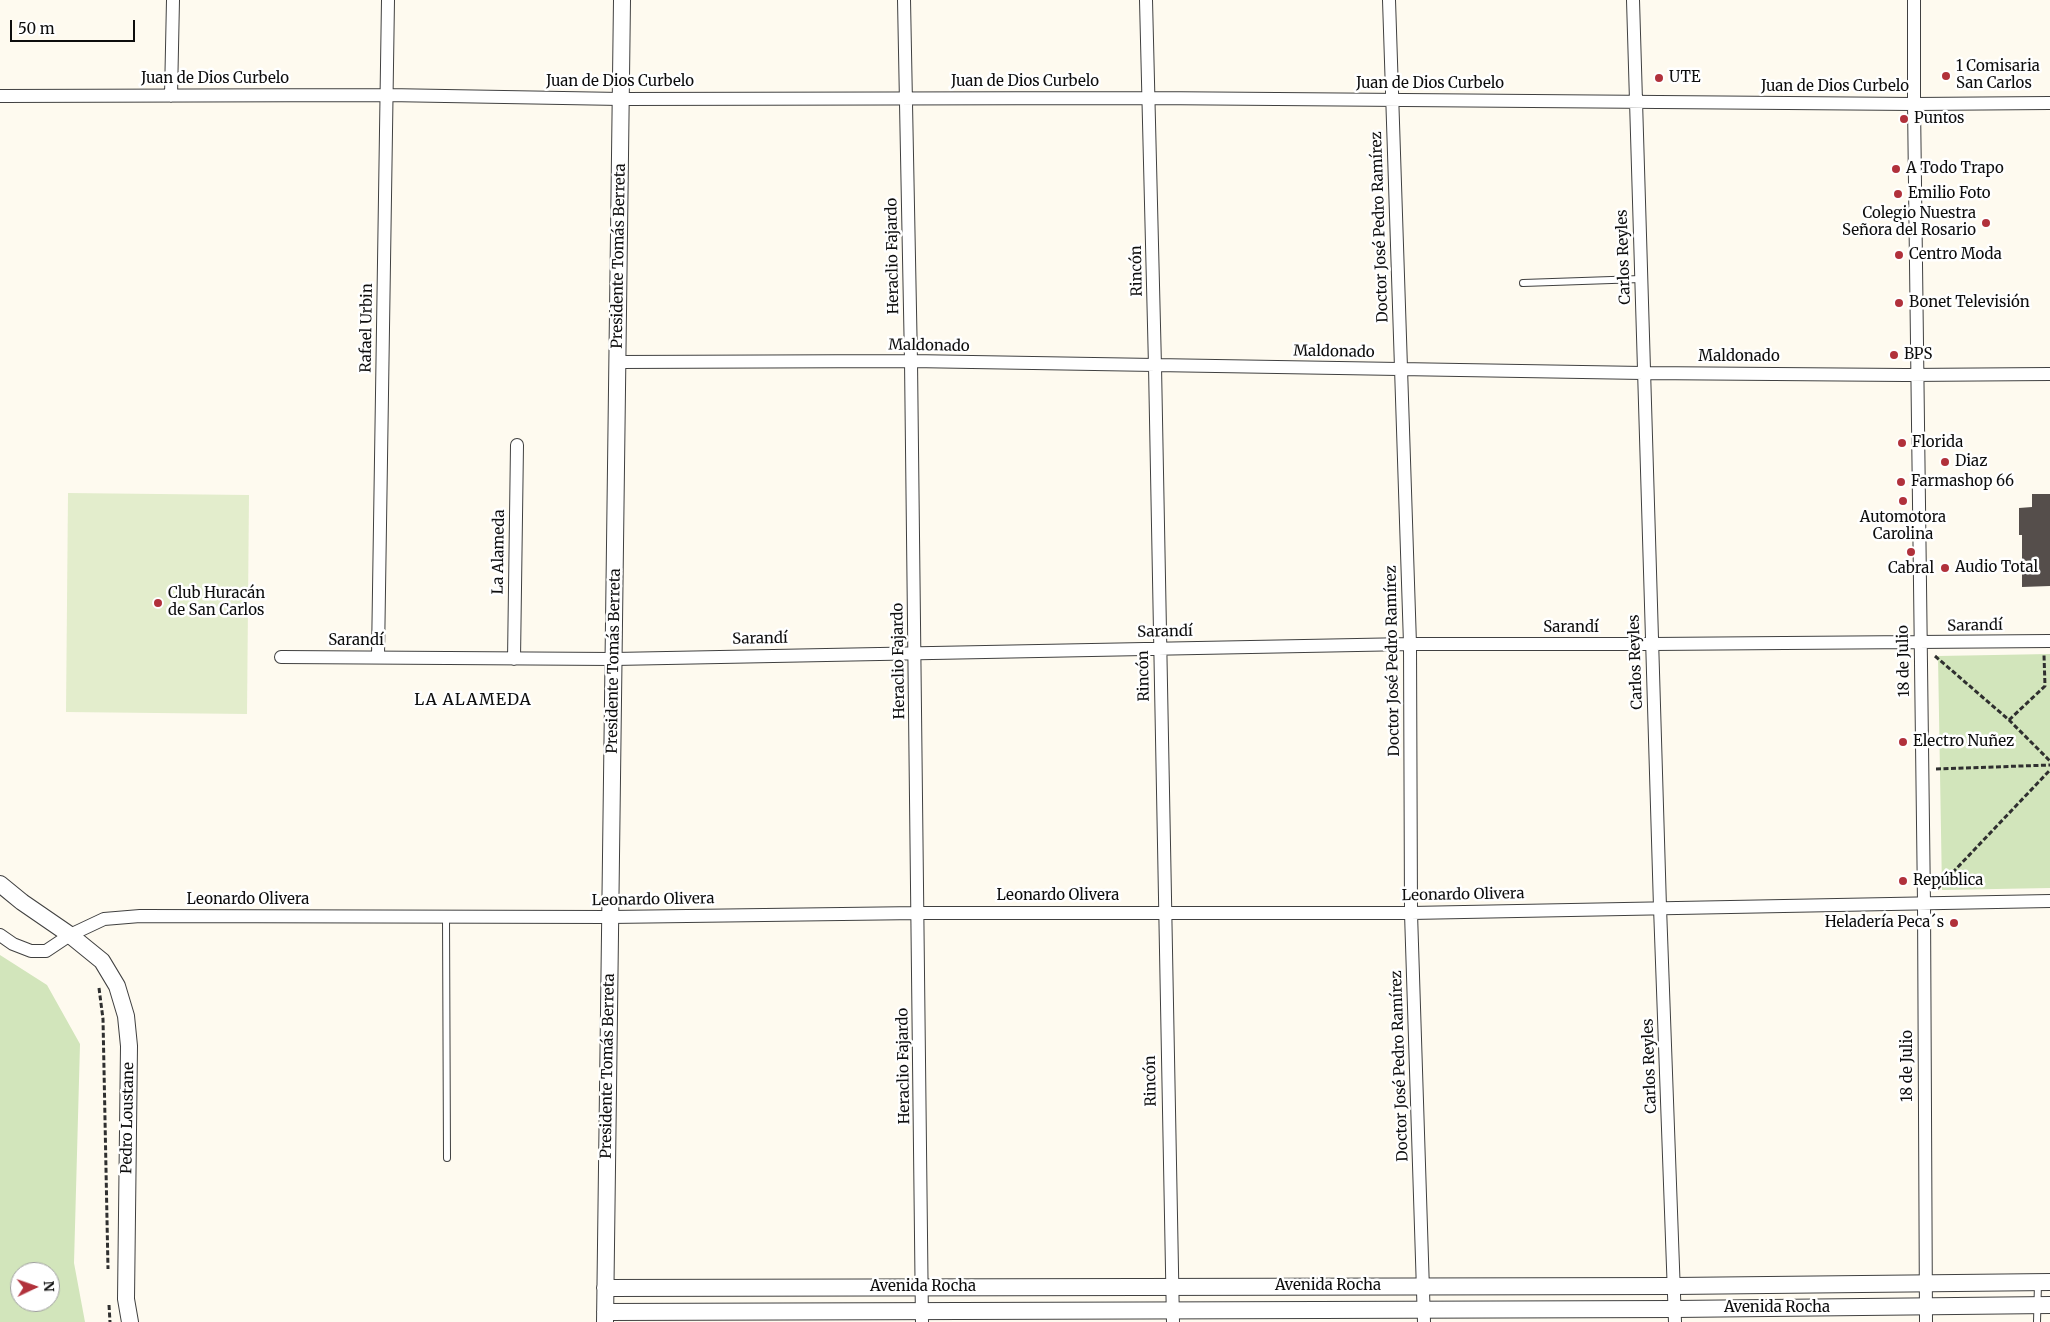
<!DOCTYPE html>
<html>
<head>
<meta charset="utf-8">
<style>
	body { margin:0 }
	#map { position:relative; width:2050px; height:1322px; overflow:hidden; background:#fefaef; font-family:Merriweather,serif }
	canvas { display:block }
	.north { position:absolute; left:10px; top:1262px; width:50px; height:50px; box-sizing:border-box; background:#fff; border:1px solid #9e9e9e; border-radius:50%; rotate:87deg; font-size:14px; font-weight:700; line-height:20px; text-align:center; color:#0d0d0d }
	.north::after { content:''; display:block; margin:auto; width:18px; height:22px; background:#b1313b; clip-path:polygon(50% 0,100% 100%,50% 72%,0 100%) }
	.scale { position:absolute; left:10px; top:20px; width:125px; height:22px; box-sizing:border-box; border:2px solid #0d0d0d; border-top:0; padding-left:6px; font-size:15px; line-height:18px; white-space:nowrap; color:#0d0d0d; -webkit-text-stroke:4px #fff; paint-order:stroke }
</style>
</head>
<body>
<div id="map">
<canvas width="2050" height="1322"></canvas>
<div class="north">N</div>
<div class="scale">50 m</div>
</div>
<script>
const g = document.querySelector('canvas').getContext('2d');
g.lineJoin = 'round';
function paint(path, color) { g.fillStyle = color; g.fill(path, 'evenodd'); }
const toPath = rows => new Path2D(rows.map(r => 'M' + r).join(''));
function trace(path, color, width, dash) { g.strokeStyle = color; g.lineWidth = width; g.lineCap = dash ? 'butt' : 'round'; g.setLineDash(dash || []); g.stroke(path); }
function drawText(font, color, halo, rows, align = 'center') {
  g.font = font + ' Merriweather,serif'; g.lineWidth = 5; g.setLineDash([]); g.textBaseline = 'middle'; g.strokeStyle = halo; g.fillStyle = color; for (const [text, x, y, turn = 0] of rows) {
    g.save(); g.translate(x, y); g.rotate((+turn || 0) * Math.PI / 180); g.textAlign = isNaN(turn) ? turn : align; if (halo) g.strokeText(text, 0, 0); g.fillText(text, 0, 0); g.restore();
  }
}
paint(toPath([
	[2050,654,2050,888,1942,890,1938,656],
	[0,955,47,985,80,1044,74,1263,85,1322,0,1322],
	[20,1272,50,1272,50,1302,20,1302]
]), '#d2e5bb');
paint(toPath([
	[68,493,249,495,247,714,66,712]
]), '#e3edcc');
paint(toPath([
	[2032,494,2050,494,2050,586,2022,587,2022,535,2019,535,2019,508,2032,507]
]), '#554e4b');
const service = toPath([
	[1523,283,1641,279],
	[446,917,447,1158],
	[2037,1322,2038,1283]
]);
const minor = toPath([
	[904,0,911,361,922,1322],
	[1146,0,1155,366,1173,1322],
	[1389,0,1410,644,1411,913,1424,1322],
	[1633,0,1660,907,1675,1322],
	[1914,0,1914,104,1924,903,1926,1322],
	[0,96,387,95,621,99,1149,98,1914,104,2050,103],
	[171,96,173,0],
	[618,362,911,361,1643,373,1906,375,2050,374],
	[378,656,388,0],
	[281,657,614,659,1410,644,1652,644,2050,641],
	[514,659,517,445],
	[0,935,13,944,31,951,46,951,70,935,104,919,140,916,610,917,919,913,1411,913,2050,901]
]);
const tertiary = toPath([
	[0,884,22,902,70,935,102,961,117,986,126,1016,129,1046,126,1299,130,1322],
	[605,1288,1674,1286,2050,1282],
	[605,1312,1675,1309,2050,1305],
	[605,1322,622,0]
]);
trace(service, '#404040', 8);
trace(minor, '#404040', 14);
trace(tertiary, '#404040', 18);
trace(toPath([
	[1935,656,2009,720,2050,761],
	[2009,720,2045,686,2044,655],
	[1936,769,2050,765],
	[1937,889,2050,770],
	[99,988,103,1019,108,1269],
	[109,1305,110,1322]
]), '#2f2f2f', 3, [5, 2.5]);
trace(service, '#fff', 6);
trace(minor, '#fff', 12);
trace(tertiary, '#fff', 16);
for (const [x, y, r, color] of [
	[1946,76,5,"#b1313b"],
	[1659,78,5,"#b1313b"],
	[1904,119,5,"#b1313b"],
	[1896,169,5,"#b1313b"],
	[1898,194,5,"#b1313b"],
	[1986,223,5,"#b1313b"],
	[1899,255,5,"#b1313b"],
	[1899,303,5,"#b1313b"],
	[1894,355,5,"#b1313b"],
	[1902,443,5,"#b1313b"],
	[1945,462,5,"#b1313b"],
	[1901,482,5,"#b1313b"],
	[1903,501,5,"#b1313b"],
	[1911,552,5,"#b1313b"],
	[1945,568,5,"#b1313b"],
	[158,603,5,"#b1313b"],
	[1903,742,5,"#b1313b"],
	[1903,881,5,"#b1313b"],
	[1954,923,5,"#b1313b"]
]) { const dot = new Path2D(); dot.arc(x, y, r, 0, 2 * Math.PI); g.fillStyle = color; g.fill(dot); trace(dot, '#fff', 2); }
drawText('15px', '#0d0d0d', '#fff', [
	["1 Comisaria",1956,67],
	["San Carlos",1956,84],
	["UTE",1669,78],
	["Puntos",1914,119],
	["A Todo Trapo",1906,169],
	["Emilio Foto",1908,194],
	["Colegio Nuestra",1976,214,"right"],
	["Señora del Rosario",1976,231,"right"],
	["Centro Moda",1909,255],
	["Bonet Televisión",1909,303],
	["BPS",1904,355],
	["Florida",1912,443],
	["Diaz",1955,462],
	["Farmashop 66",1911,482],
	["Automotora",1903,518,"center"],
	["Carolina",1903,535,"center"],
	["Audio Total",1955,568],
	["Cabral",1911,569,"center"],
	["Club Huracán",168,594],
	["de San Carlos",168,611],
	["Electro Nuñez",1913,742],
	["República",1913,881],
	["Heladería Peca´s",1944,923,"right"]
], 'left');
drawText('15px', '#0d0d0d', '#fff', [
	["Juan de Dios Curbelo",215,79],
	["Juan de Dios Curbelo",620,82],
	["Juan de Dios Curbelo",1025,82],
	["Juan de Dios Curbelo",1430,84],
	["Juan de Dios Curbelo",1835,87],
	["Doctor José Pedro Ramírez",1380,227,-92],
	["Presidente Tomás Berreta",619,256,-89],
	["Heraclio Fajardo",893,256,-91],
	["Carlos Reyles",1624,257,-92],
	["Rincón",1137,271,-91],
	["Rafael Urbin",367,328,-89],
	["Maldonado",929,346,1],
	["Maldonado",1334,352,1],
	["Maldonado",1739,357],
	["La Alameda",499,552,-89],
	["Sarandí",1975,626,-1],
	["Sarandí",1571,628],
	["Sarandí",1165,632,-1],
	["Sarandí",760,639,-1],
	["Sarandí",356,641],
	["Presidente Tomás Berreta",614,661,-89],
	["Heraclio Fajardo",899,661,-91],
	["Doctor José Pedro Ramírez",1393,661,-91],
	["18 de Julio",1904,661,-91],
	["Carlos Reyles",1636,662,-92],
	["Rincón",1144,676,-91],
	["Leonardo Olivera",1463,895,-1],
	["Leonardo Olivera",1058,896],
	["Leonardo Olivera",248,900],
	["Leonardo Olivera",653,900,-1],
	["Presidente Tomás Berreta",608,1066,-89],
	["Heraclio Fajardo",904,1066,-91],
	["Doctor José Pedro Ramírez",1400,1066,-92],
	["Carlos Reyles",1650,1066,-92],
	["18 de Julio",1908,1066,-90],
	["Rincón",1151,1081,-91],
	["Pedro Loustane",128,1118,-89],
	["Avenida Rocha",1328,1286],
	["Avenida Rocha",923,1287],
	["Avenida Rocha",1777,1308]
]);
g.letterSpacing = '1px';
drawText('16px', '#0d0d0d', '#fff', [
	["LA ALAMEDA",473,700]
]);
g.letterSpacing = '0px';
</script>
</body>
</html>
